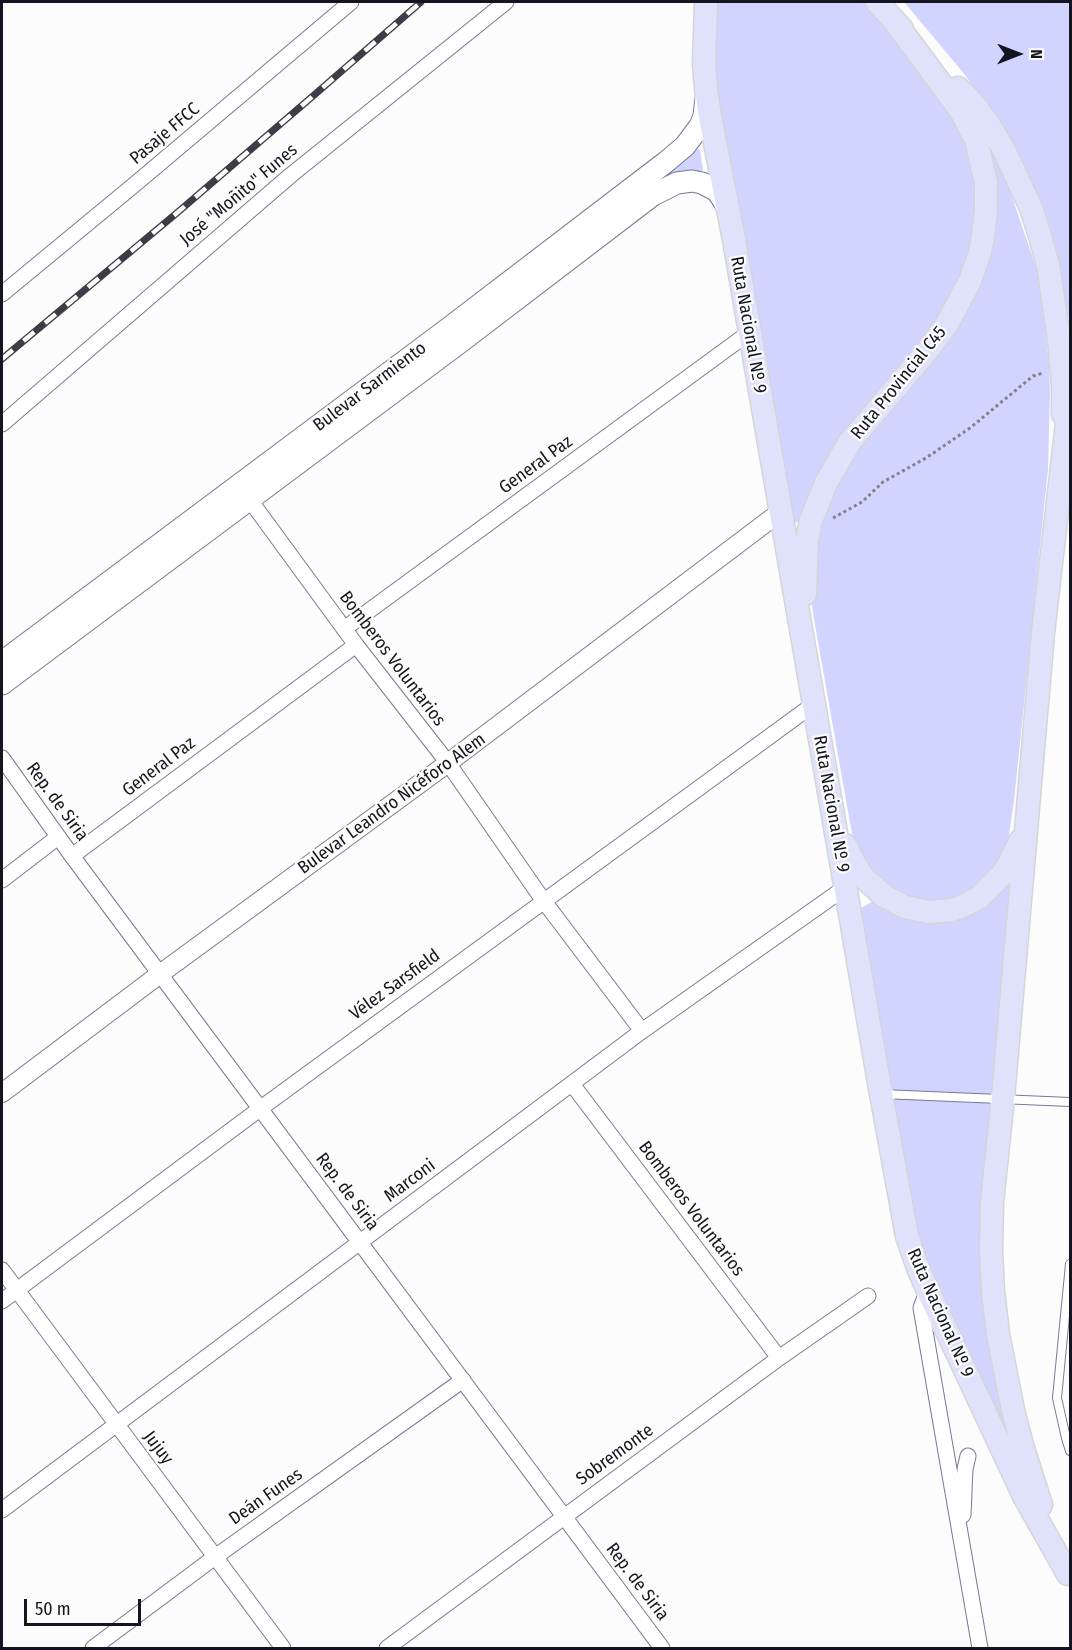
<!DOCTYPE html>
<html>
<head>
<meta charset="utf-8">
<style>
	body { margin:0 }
	#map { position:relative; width:1072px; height:1650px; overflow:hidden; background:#fcfcfc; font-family:"Fira Sans Condensed",sans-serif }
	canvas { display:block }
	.frame { position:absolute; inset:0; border:3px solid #141520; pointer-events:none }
	.north { position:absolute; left:988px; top:24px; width:60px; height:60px; -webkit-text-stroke:4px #fcfcfc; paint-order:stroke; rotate:90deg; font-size:16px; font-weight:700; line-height:24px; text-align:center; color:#141520 }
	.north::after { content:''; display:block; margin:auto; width:21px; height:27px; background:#141520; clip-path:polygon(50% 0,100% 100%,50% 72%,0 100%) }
	.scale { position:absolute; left:24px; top:1599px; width:117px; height:27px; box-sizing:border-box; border:3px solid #141520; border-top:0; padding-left:8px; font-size:18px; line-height:21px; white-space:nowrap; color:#141520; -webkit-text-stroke:4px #fcfcfc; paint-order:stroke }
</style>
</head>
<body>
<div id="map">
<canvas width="1072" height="1650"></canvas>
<div class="frame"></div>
<div class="north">N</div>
<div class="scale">50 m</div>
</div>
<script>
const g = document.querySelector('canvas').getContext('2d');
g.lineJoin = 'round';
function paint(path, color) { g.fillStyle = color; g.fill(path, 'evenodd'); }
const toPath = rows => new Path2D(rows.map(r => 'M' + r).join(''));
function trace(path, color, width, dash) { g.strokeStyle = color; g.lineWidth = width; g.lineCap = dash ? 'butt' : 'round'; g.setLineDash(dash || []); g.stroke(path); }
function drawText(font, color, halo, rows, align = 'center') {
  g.font = font + ' "Fira Sans Condensed",sans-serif'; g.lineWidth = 4.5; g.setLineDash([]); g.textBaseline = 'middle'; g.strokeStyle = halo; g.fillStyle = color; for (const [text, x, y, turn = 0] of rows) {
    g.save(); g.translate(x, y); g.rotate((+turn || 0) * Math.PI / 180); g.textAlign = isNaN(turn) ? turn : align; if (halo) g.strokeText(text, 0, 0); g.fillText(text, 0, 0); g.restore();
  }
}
paint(toPath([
	[714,2,865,2,932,82,955,115,976,171,975,232,962,274,944,313,804,518,792,525,717,102,713,28],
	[904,2,1070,2,1070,303,1067,330,1041,204,1031,180,1017,155,982,98,961,70],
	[989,145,1010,191,1036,267,1042,297,1049,365,1050,392,1048,469,1014,801,1009,835,1006,848,996,867,980,883,959,896,932,901,901,895,877,879,859,853,852,834,814,619,811,597,811,553,839,473,958,324],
	[698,149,700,150,703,170,701,172,687,171,665,178,664,175],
	[1015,876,984,1216,1029,1493,929,1273,902,1178,861,908,875,900,903,915]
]), '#d1d4ff');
const service = toPath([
	[882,1094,1070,1102],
	[1070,1264,1057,1398,1066,1438,1070,1451]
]);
const minor = toPath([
	[2,294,134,185,351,2],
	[2,424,291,175,506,2],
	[244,492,356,645,448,763,543,900,642,1031],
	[344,629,750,332],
	[2,758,72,856,662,1648],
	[72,856,356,645],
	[2,880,58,837],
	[572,1084,779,1358],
	[2,1270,283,1648],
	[928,1289,921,1308,980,1648],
	[2,1301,261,1108,814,704],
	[2,1510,642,1031,846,887],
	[963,1515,965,1469,968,1456],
	[93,1648,215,1557,463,1380],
	[387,1648,779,1358,868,1296]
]);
const tertiary = toPath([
	[2,1093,160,974,448,763,780,512]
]);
const secondary = toPath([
	[2,662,449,328,666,162,685,146,700,126,704,116,706,98],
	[2,684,459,343,653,195,677,183,692,181,702,183,717,191,727,206]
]);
const primary = toPath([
	[706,2,704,63,706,89,710,117,734,240,881,1094,907,1236,918,1268,929,1293,1024,1496,1068,1574],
	[877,2,902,29],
	[958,88,973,103,989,125,1004,150,1031,208,1040,236,1048,265,1059,339,1063,386,1063,414],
	[805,594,807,540,811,520,826,483,849,443,927,351,947,324,970,281,980,252,983,236,986,210,986,183,976,140,961,111,893,19],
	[845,845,853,861,863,877,884,896,905,907,929,912,952,910,963,906,980,897,1002,875,1010,862,1020,841],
	[1041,1505,1022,1445,1013,1410,998,1334,993,1291,991,1251,992,1202,1003,1098,1043,633,1070,397]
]);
trace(service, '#777995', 10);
trace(minor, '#777995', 17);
trace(tertiary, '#777995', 20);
trace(secondary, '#777995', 23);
trace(primary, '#d5d5d7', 25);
trace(toPath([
	[833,518,862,502,883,482,926,458,970,428,1033,376,1043,373]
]), '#828288', 3, [3, 3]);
trace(service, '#fff', 8);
trace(minor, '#fff', 15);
trace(tertiary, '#fff', 18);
trace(secondary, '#fff', 21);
trace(primary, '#e0e2fb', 22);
const rail = toPath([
	[2,359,178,212,313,96,421,2]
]);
trace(rail, '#3c3d46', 7);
trace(rail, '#fcfcfc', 4.5, [14]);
drawText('18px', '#141520', '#fcfcfc', [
	["Pasaje FFCC",165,134,-40],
	["José \"Moñito\" Funes",239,195,-40],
	["Ruta Nacional Nº 9",748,325,80],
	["Ruta Provincial C45",899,383,-51],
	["Bulevar Sarmiento",370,387,-37],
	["General Paz",536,465,-36],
	["Bomberos Voluntarios",392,659,53],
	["General Paz",159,767,-37],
	["Rep. de Siria",57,802,54],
	["Bulevar Leandro Nicéforo Alem",392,804,-36],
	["Ruta Nacional Nº 9",831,804,80],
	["Vélez Sarsfield",395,985,-36],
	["Marconi",410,1181,-37],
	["Rep. de Siria",347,1192,53],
	["Bomberos Voluntarios",691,1209,53],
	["Ruta Nacional Nº 9",940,1313,66],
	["Jujuy",158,1448,53],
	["Sobremonte",615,1455,-36],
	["Deán Funes",266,1497,-35],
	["Rep. de Siria",637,1582,53]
]);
</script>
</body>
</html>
